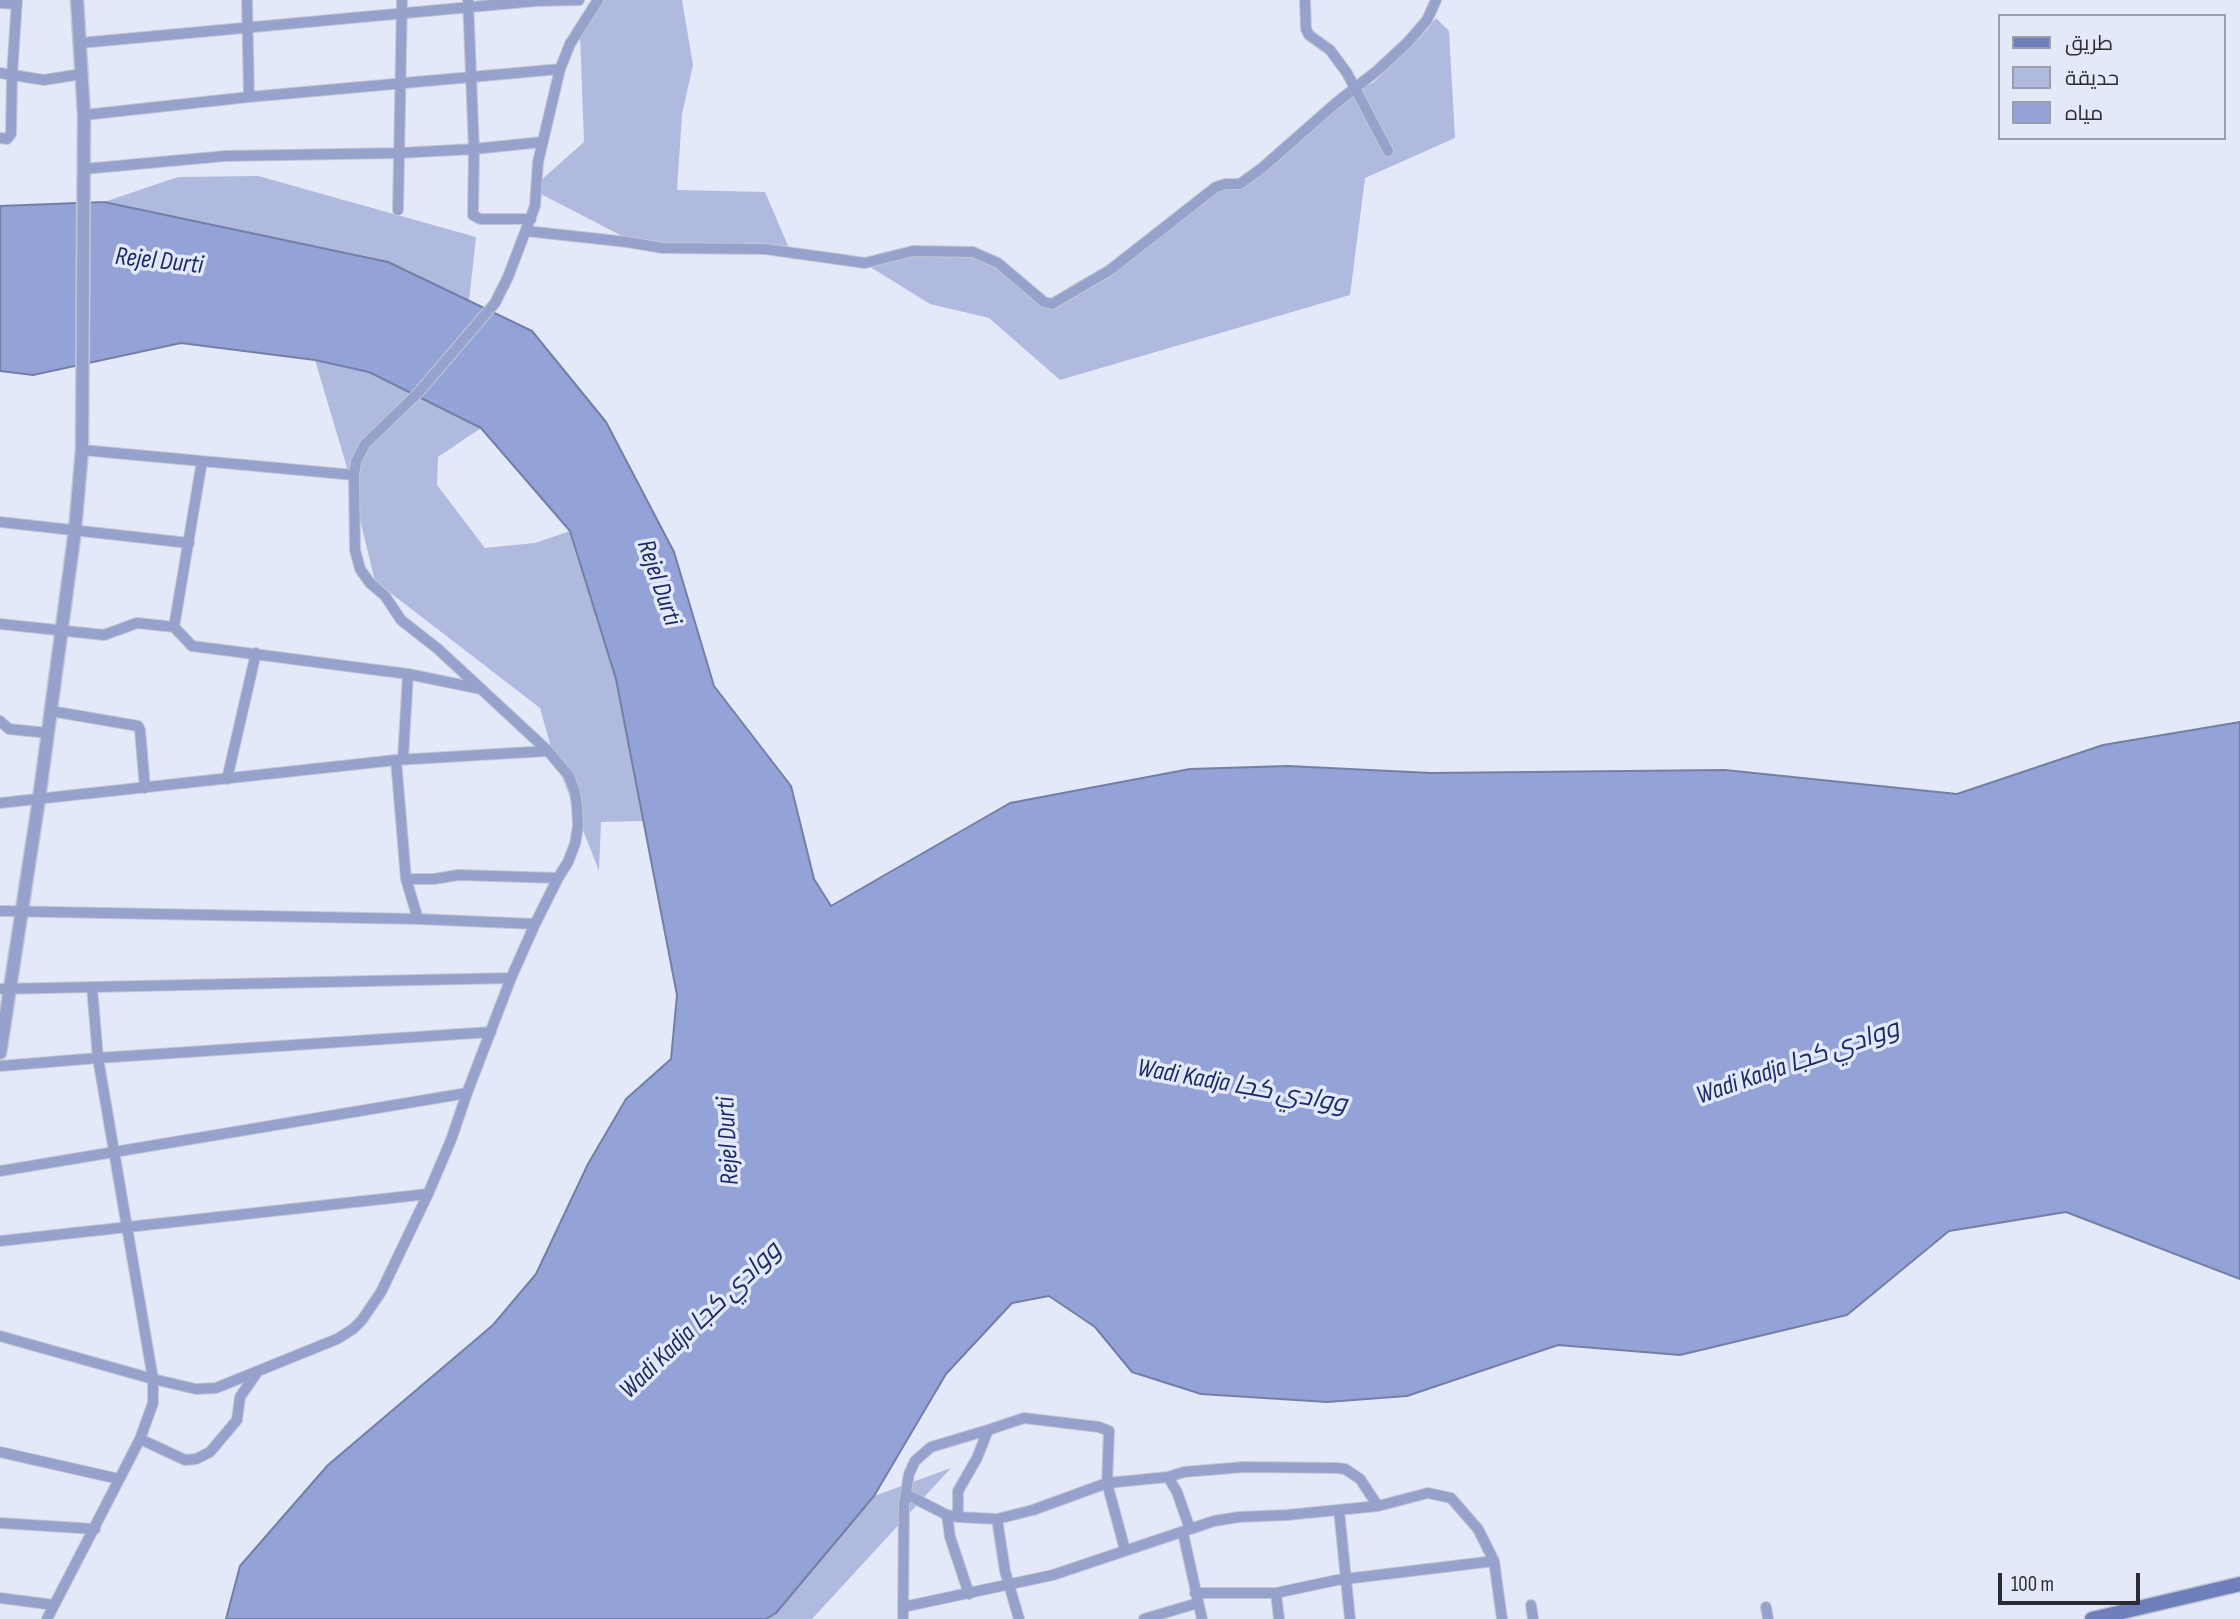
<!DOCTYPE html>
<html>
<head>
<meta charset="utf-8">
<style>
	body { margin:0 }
	#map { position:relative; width:2240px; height:1619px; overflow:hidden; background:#e3e9f9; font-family:"Sofia Sans Condensed",Cairo,sans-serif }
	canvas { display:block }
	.legend { position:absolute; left:1998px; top:14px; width:228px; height:126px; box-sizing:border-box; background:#e3e9f9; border:2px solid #999eaa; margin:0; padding:9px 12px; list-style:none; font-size:21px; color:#2b2d33 }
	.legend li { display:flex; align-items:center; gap:14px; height:35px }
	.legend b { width:35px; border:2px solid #999eaa }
	.scale { position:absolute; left:1998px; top:1573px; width:142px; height:32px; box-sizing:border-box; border:4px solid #2b2d33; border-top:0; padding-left:9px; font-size:21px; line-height:24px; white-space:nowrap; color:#2b2d33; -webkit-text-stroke:5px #e3e9f9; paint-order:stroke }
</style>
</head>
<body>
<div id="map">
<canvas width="2240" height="1619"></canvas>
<ul class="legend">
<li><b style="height:9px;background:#6e7fbb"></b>طريق</li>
<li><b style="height:19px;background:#afbade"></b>حديقة</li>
<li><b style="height:19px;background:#93a2d7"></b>مياه</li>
</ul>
<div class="scale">100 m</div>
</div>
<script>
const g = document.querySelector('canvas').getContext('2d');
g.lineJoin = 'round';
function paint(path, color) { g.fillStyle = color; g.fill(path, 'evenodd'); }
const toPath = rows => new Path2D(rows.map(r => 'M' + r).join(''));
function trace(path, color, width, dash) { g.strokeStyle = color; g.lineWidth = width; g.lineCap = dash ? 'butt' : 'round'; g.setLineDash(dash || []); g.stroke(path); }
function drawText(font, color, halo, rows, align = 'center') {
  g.font = font + ' "Sofia Sans Condensed",Cairo,sans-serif'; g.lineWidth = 7; g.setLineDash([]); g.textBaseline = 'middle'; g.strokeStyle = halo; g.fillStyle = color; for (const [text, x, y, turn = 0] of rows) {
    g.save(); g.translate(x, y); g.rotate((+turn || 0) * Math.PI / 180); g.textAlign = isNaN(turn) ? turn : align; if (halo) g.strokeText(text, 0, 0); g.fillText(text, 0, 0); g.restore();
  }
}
paint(toPath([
	[604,0,682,0,693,65,682,114,677,190,765,192,789,248,671,245,626,238,531,189,584,142,580,35],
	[1436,18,1449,31,1455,138,1365,178,1350,295,1060,380,989,318,930,304,867,265,913,254,973,254,998,265,1043,303,1059,302,1217,188,1241,185,1354,93,1374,82,1426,31],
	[258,176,476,237,469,301,388,262,104,202,178,177],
	[315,360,369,372,481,428,438,457,437,485,485,548,535,543,570,531,616,679,643,821,601,822,599,871,552,751,540,708,375,581,348,471],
	[951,1468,812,1619,766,1619,777,1613,874,1496]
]), '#afbade');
const water = toPath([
	[104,202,388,262,532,331,606,422,674,552,714,686,791,786,814,879,831,906,1010,803,1190,769,1288,766,1431,773,1725,770,1957,794,2103,745,2240,722,2240,1279,2066,1212,1949,1231,1847,1315,1680,1355,1558,1345,1407,1396,1327,1402,1201,1394,1132,1372,1095,1327,1049,1296,1012,1303,946,1374,874,1496,776,1613,766,1619,226,1619,240,1566,328,1465,493,1325,536,1274,588,1164,626,1099,671,1059,677,995,616,679,570,531,481,428,369,372,315,360,181,343,33,375,0,371,0,206,104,202]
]);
paint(water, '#93a2d7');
trace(water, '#747fa6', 2);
const minor = toPath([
	[247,0,249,97],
	[468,0,474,149,473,215,480,219,531,219],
	[1305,0,1306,29,1309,35,1330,50,1347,73,1388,151],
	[0,3,17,4],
	[80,43,536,1,579,0],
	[0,73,44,80,81,74],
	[84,115,249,97,560,69],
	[0,138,7,139,11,134,12,75,17,0],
	[84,169,225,156,399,153,474,149,542,142],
	[398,210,402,0],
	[526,231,627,242,663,248,765,249,865,263,913,251,973,252,998,263,1044,302,1052,304,1110,270,1216,187,1226,184,1240,184,1262,168,1336,103,1378,70,1408,42,1427,20,1436,0],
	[82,450,354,475],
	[0,522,189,543],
	[0,624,104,635,137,623,174,627,192,646,408,674,481,689],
	[174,627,202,461],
	[51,711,138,726,140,730,145,788],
	[0,721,9,729,48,733],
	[403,759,408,674],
	[396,760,406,879,418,919],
	[227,779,256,653],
	[0,803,396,760,548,751],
	[406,879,434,879,458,875,558,878],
	[0,911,418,919,535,924],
	[0,989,511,978],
	[0,1066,98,1058,491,1032],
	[0,1171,467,1093],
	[0,1241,428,1194],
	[0,1336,153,1379,196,1389,216,1388,337,1339,353,1329,362,1320,381,1292,428,1194,451,1140,467,1093,511,978,535,924,558,878,568,862,575,844,578,826,577,807,575,792,569,776,548,751,438,649,401,620,385,596,370,583,360,569,355,550,354,475,356,462,365,444,418,393,495,303,508,277,535,206,538,162,560,69,570,44,598,0],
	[140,1439,185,1460,196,1459,210,1452,237,1420,240,1397,258,1371],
	[0,1452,119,1479],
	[1168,1477,1184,1472,1244,1467,1337,1468,1345,1469,1360,1479,1378,1506],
	[906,1494,947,1515,958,1517,997,1519,1033,1510,1107,1483,1109,1431,1099,1427,1024,1418,988,1430,977,1458,958,1491,958,1517],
	[1339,1510,1350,1619],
	[947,1515,950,1537,969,1594],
	[997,1519,1005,1571,1019,1619],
	[0,1523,95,1529],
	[1183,1533,1202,1619],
	[1125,1550,1107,1483,1168,1477,1177,1492,1190,1529],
	[1195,1593,1276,1593,1337,1580,1494,1561],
	[1276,1593,1279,1619],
	[0,1598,54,1605],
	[1531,1605,1533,1619],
	[903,1607,1053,1575,1214,1521,1239,1517,1287,1515,1378,1506,1428,1493,1451,1498,1478,1529,1494,1561,1502,1619],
	[1766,1607,1768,1619],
	[47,1619,140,1439,153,1403,153,1379,98,1058,92,987],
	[903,1619,904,1504,909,1474,915,1461,931,1447,988,1430],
	[1144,1619,1198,1603]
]);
const tertiary = toPath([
	[0,1053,39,799,75,530,82,450,84,115,77,0]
]);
const secondary = toPath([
	[2092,1619,2240,1584]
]);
trace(minor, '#c2c7d5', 12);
trace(tertiary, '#c2c7d5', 15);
trace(secondary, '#c2c7d5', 17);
trace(minor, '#96a2cc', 10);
trace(tertiary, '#96a2cc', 12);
trace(secondary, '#6e7fbb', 14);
drawText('italic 26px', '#1f2966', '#e3e9f9', [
	["Rejel Durti",159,262,6],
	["Rejel Durti",658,583,71],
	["Wadi Kadja ووادي كجا",1798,1063,-19],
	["Wadi Kadja ووادي كجا",1242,1087,10],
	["Rejel Durti",729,1141,-93],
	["Wadi Kadja ووادي كجا",701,1321,-44]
]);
</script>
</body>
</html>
